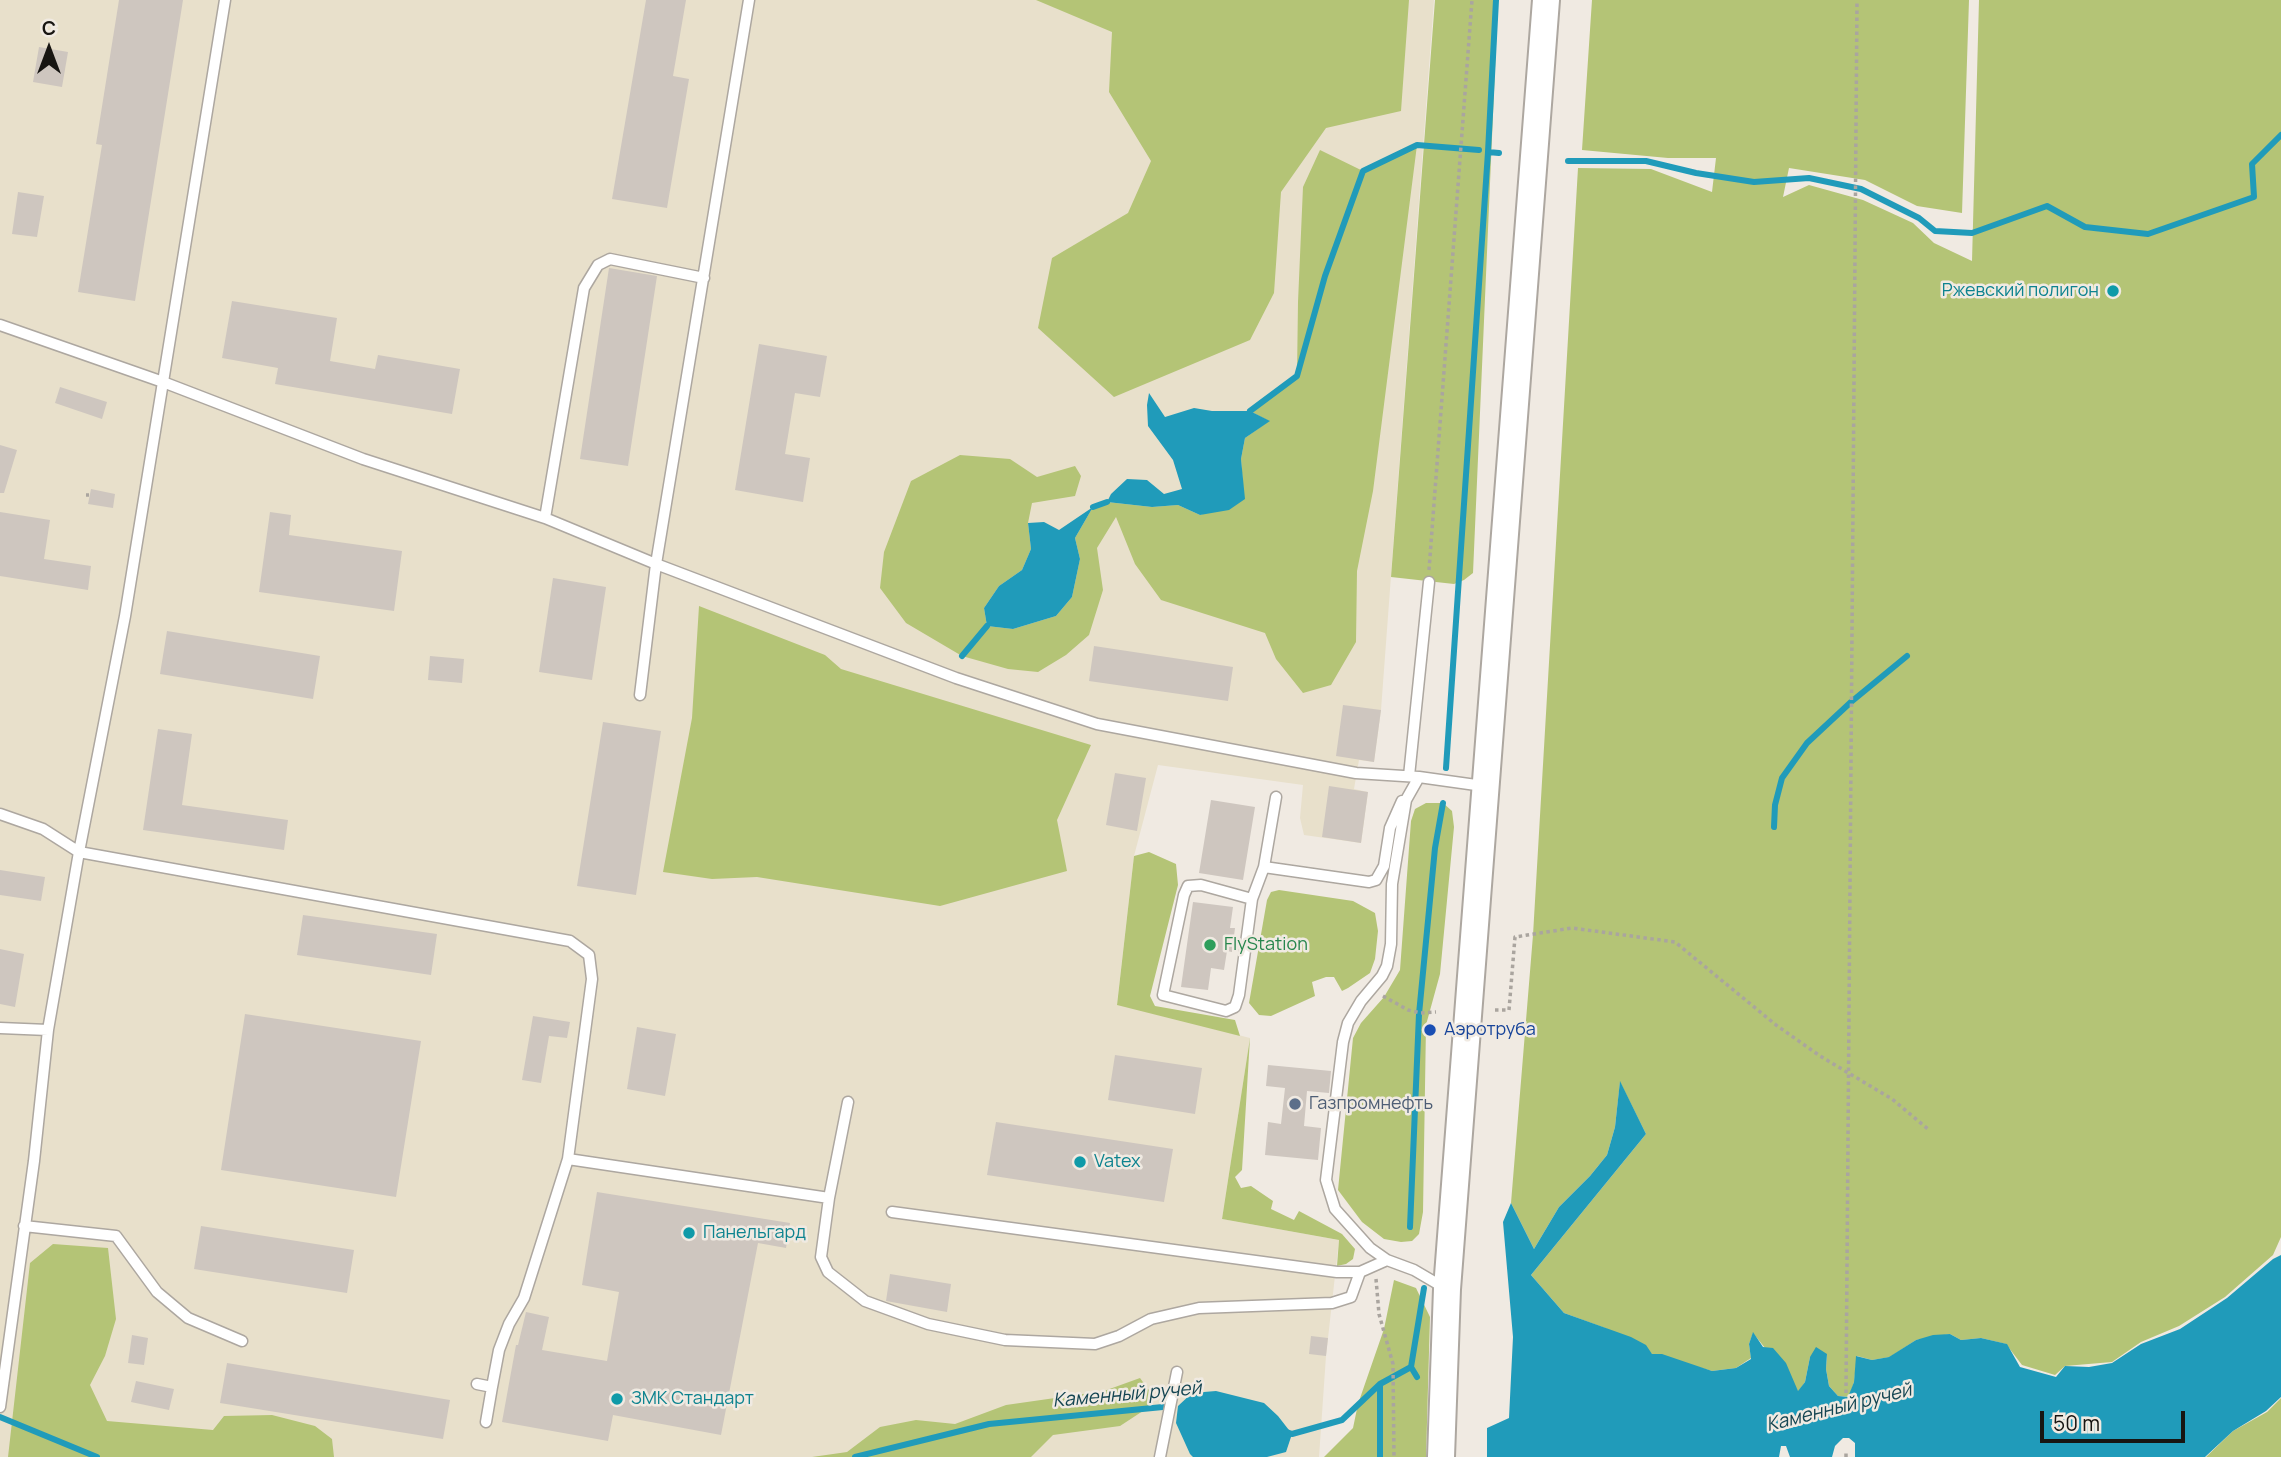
<!DOCTYPE html>
<html>
<head>
<meta charset="utf-8">
<style>
	body { margin:0 }
	#map { position:relative; width:2281px; height:1457px; overflow:hidden; background:#f0eae2; font-family:Manrope,sans-serif }
	canvas { display:block }
	.north { position:absolute; left:14px; top:14px; width:70px; height:70px; -webkit-text-stroke:5px #f0eae2; paint-order:stroke; rotate:0deg; font-size:19px; font-weight:700; line-height:28px; text-align:center; color:#171512 }
	.north::after { content:''; display:block; margin:auto; width:24px; height:32px; background:#171512; clip-path:polygon(50% 0,100% 100%,50% 72%,0 100%) }
	.scale { position:absolute; left:2040px; top:1411px; width:145px; height:32px; box-sizing:border-box; border:4px solid #171512; border-top:0; padding-left:9px; font-size:21px; line-height:24px; white-space:nowrap; color:#171512; -webkit-text-stroke:5px #f0eae2; paint-order:stroke }
</style>
</head>
<body>
<div id="map">
<canvas width="2281" height="1457"></canvas>
<div class="north">С</div>
<div class="scale">50 m</div>
</div>
<script>
const g = document.querySelector('canvas').getContext('2d');
g.lineJoin = 'round';
function paint(path, color) { g.fillStyle = color; g.fill(path, 'evenodd'); }
const toPath = rows => new Path2D(rows.map(r => 'M' + r).join(''));
function trace(path, color, width, dash) { g.strokeStyle = color; g.lineWidth = width; g.lineCap = dash ? 'butt' : 'round'; g.setLineDash(dash || []); g.stroke(path); }
function drawText(font, color, halo, rows, align = 'center') {
  g.font = font + ' Manrope,sans-serif'; g.lineWidth = 5; g.setLineDash([]); g.textBaseline = 'middle'; g.strokeStyle = halo; g.fillStyle = color; for (const [text, x, y, turn = 0] of rows) {
    g.save(); g.translate(x, y); g.rotate((+turn || 0) * Math.PI / 180); g.textAlign = isNaN(turn) ? turn : align; if (halo) g.strokeText(text, 0, 0); g.fillText(text, 0, 0); g.restore();
  }
}
paint(toPath([
	[0,0,1434,0,1381,710,1374,762,1359,760,1354,789,1368,792,1361,843,1304,835,1300,818,1303,785,1158,765,1134,856,1117,1004,1250,1038,1222,1219,1339,1240,1326,1356,1319,1457,0,1457]
]), '#e8e0cb');
paint(toPath([
	[1036,0,1409,0,1401,111,1326,128,1281,192,1274,293,1250,340,1114,397,1038,328,1052,258,1128,213,1151,161,1109,92,1112,32],
	[1435,0,1498,0,1473,573,1464,580,1454,584,1391,577],
	[1592,0,1969,0,1962,213,1917,206,1865,180,1789,168,1783,197,1809,185,1863,200,1913,223,1934,243,1972,261,1979,0,2281,0,2281,1237,2273,1255,2225,1297,2179,1326,2141,1342,2112,1362,2065,1366,2055,1375,2022,1365,2006,1344,1981,1338,1961,1340,1950,1334,1916,1340,1890,1357,1872,1360,1857,1356,1854,1382,1849,1397,1838,1396,1829,1386,1826,1369,1827,1354,1810,1357,1805,1382,1798,1392,1794,1384,1753,1333,1749,1344,1751,1358,1736,1368,1712,1371,1652,1354,1605,1328,1564,1313,1531,1275,1646,1134,1620,1082,1615,1127,1607,1155,1590,1176,1559,1207,1534,1249,1511,1203,1533,935,1578,168,1651,169,1712,192,1716,158,1668,158,1582,150],
	[1417,145,1373,491,1357,571,1356,642,1331,685,1303,693,1276,659,1265,633,1161,600,1135,564,1116,517,1097,548,1103,590,1089,635,1066,655,1038,672,1008,669,962,656,906,623,880,588,884,552,911,481,960,455,1010,459,1037,477,1075,466,1081,476,1075,496,1032,503,1028,523,1031,549,1022,570,999,586,984,608,987,626,1013,629,1056,616,1072,597,1080,559,1075,538,1093,507,1107,502,1152,507,1178,505,1200,515,1244,499,1241,459,1245,438,1269,421,1250,411,1297,375,1298,302,1303,187,1320,150,1363,171],
	[699,606,825,655,841,669,1091,745,1057,820,1067,871,940,906,757,877,712,879,663,872,692,718],
	[1426,803,1443,803,1452,811,1454,827,1440,974,1426,1025,1423,1212,1419,1234,1412,1241,1401,1242,1384,1239,1362,1222,1338,1190,1353,1038,1361,1023,1384,997,1400,970,1411,821,1415,809],
	[1149,852,1176,864,1178,885,1150,996,1155,1006,1235,1020,1240,1036,1117,1005,1134,856],
	[1279,890,1353,901,1375,913,1378,931,1375,959,1370,973,1348,988,1342,991,1334,977,1326,977,1312,982,1315,996,1271,1016,1259,1015,1249,1003,1267,900,1271,892],
	[1250,1038,1242,1170,1235,1177,1241,1188,1251,1186,1273,1201,1271,1209,1294,1220,1299,1211,1342,1234,1355,1249,1353,1259,1346,1264,1337,1266,1339,1240,1222,1219],
	[53,1244,108,1248,116,1319,105,1356,90,1385,107,1421,213,1430,224,1416,272,1415,315,1426,332,1439,334,1457,8,1457,30,1263],
	[1394,1280,1416,1288,1430,1317,1426,1457,1324,1457,1353,1428,1358,1404,1384,1329],
	[1140,1378,1151,1393,1149,1407,1120,1426,1053,1435,1031,1457,812,1457,847,1452,880,1427,916,1420,955,1424,1006,1405,1104,1391],
	[2281,1398,2281,1457,2206,1457,2233,1431,2267,1412]
]), '#b4c476');
paint(toPath([
	[1149,393,1165,417,1194,408,1212,411,1250,411,1270,421,1245,438,1241,459,1245,499,1229,510,1200,515,1178,505,1152,507,1107,502,1111,494,1127,479,1147,480,1164,494,1182,489,1173,460,1148,426,1147,405],
	[1093,507,1075,538,1080,559,1072,597,1056,616,1013,629,987,626,984,608,999,586,1022,570,1031,549,1028,523,1044,522,1059,530],
	[1620,1081,1646,1134,1531,1275,1564,1313,1631,1337,1646,1345,1652,1354,1662,1354,1712,1371,1736,1368,1751,1359,1749,1344,1753,1332,1763,1347,1773,1348,1786,1363,1798,1391,1805,1382,1810,1357,1816,1347,1827,1354,1826,1369,1829,1386,1838,1396,1848,1397,1854,1382,1856,1356,1872,1360,1889,1357,1916,1340,1933,1335,1950,1334,1961,1340,1981,1338,2007,1344,2020,1367,2056,1377,2065,1366,2089,1367,2112,1363,2141,1344,2180,1329,2227,1298,2273,1259,2281,1255,2281,1397,2266,1411,2233,1431,2205,1457,1855,1457,1855,1443,1849,1438,1843,1438,1835,1446,1832,1457,1790,1457,1786,1446,1781,1446,1779,1457,1487,1457,1487,1428,1509,1418,1513,1337,1503,1222,1511,1203,1534,1249,1559,1207,1590,1176,1607,1155,1615,1127],
	[1216,1391,1264,1403,1278,1416,1292,1434,1286,1452,1267,1457,1193,1457,1190,1454,1176,1423,1178,1406,1192,1393]
]), '#209bba');
trace(toPath([
	[1488,152,1499,153],
	[1568,161,1646,161,1696,173,1754,182,1809,178,1861,189,1919,218,1935,231,1972,233,2047,206,2085,227,2148,234,2254,197,2252,164,2281,135],
	[1250,411,1297,376,1325,276,1363,171,1417,145,1479,150],
	[1093,507,1107,502],
	[962,656,987,626],
	[1446,768,1488,152,1496,0],
	[1774,827,1775,805,1782,778,1807,743,1851,702,1907,656],
	[1410,1227,1419,1014,1435,848,1443,803],
	[1411,1367,1424,1288],
	[0,1417,97,1457],
	[1284,1431,1292,1434,1342,1420,1380,1384,1411,1367,1417,1377],
	[855,1457,989,1424,1173,1406],
	[1380,1457,1380,1384]
]), '#209bba', 6);
paint(toPath([
	[119,0,183,0,135,301,78,292,102,145,96,144],
	[646,0,686,0,673,76,689,79,667,208,612,199],
	[39,47,68,52,62,87,33,82],
	[18,192,44,196,37,237,12,234],
	[609,268,657,276,628,466,580,459],
	[232,301,337,318,330,361,375,369,378,355,460,369,452,414,275,384,278,368,222,358],
	[759,344,827,356,820,397,795,393,785,454,810,458,803,502,735,490],
	[60,387,107,402,102,419,55,403],
	[0,445,17,450,4,493,0,493],
	[91,489,115,494,113,508,88,504],
	[0,512,50,520,44,559,91,566,88,590,0,576],
	[270,512,291,515,289,535,402,551,394,611,259,592],
	[553,578,606,587,592,680,539,672],
	[167,631,320,656,313,699,160,674],
	[1094,646,1233,667,1228,701,1089,681],
	[430,656,464,659,462,683,428,680],
	[1343,705,1381,710,1374,762,1336,756],
	[603,722,661,731,636,895,577,886],
	[158,729,192,734,182,805,288,820,284,850,143,830],
	[1115,773,1146,778,1137,831,1106,825],
	[1329,786,1368,792,1361,843,1322,837],
	[1211,800,1255,807,1243,880,1199,873],
	[0,870,45,877,41,901,0,895],
	[1193,902,1233,907,1230,928,1235,928,1232,952,1227,951,1224,970,1211,968,1208,990,1181,987],
	[303,915,437,934,431,975,297,955],
	[0,949,24,954,15,1007,0,1004],
	[245,1014,421,1041,396,1197,221,1170],
	[533,1016,570,1022,567,1038,549,1036,541,1083,522,1080],
	[637,1027,676,1034,665,1096,627,1089],
	[1115,1055,1202,1068,1195,1114,1108,1100],
	[1268,1065,1331,1071,1329,1093,1307,1091,1304,1126,1321,1128,1318,1160,1265,1155,1268,1122,1281,1124,1285,1088,1266,1086],
	[996,1122,1173,1149,1164,1202,987,1175],
	[597,1192,790,1223,786,1248,758,1243,721,1435,613,1415,608,1441,502,1422,516,1345,518,1345,526,1312,549,1317,542,1350,607,1361,619,1292,582,1285],
	[201,1226,354,1250,347,1293,194,1269],
	[890,1274,951,1284,947,1312,886,1301],
	[132,1335,148,1338,144,1365,128,1363],
	[1311,1336,1328,1338,1326,1356,1309,1354],
	[227,1363,450,1400,443,1439,220,1403],
	[136,1381,174,1389,169,1410,131,1402]
]), '#cec6bf');
const lane = toPath([
	[0,325,163,382,363,459,545,518,656,564,956,678,1097,724,1356,773,1419,777,1476,785,1484,784],
	[545,518,584,288,598,265,610,259,704,278],
	[640,695,656,564,749,0],
	[1409,776,1429,582],
	[0,814,43,829,79,852,570,941,589,955,592,979,568,1159,524,1298,509,1324,499,1350,492,1387,477,1384],
	[1264,867,1369,882,1376,880,1384,866,1390,828,1402,801],
	[1252,899,1201,885,1188,886,1184,895,1163,995,1226,1011,1235,1007,1239,995,1252,899,1264,867,1276,797],
	[0,1028,48,1030],
	[568,1159,829,1198,821,1257,828,1272,865,1301,928,1324,1005,1340,1095,1344,1119,1336,1151,1319,1199,1308,1332,1303,1351,1297,1360,1272,1387,1260,1414,1270,1443,1287],
	[829,1198,848,1102],
	[892,1212,1337,1272,1360,1272],
	[24,1226,116,1236,157,1292,188,1318,242,1341],
	[1387,1260,1370,1248,1335,1209,1326,1180,1343,1042,1348,1023,1361,1001,1382,976,1387,966,1391,944,1392,884,1406,800,1419,777],
	[0,1407,34,1161,48,1030,79,852,125,616,225,0],
	[486,1422,492,1387],
	[1160,1457,1177,1372]
]);
const secondary = toPath([
	[1441,1457,1447,1289,1546,0]
]);
trace(lane, '#ada7a0', 13);
trace(secondary, '#ada7a0', 30);
trace(toPath([
	[86,495,89,495],
	[1429,570,1472,0],
	[1383,996,1408,1010,1421,1013,1436,1012],
	[1495,1010,1509,1010,1515,937,1572,928,1675,942,1776,1025,1820,1056,1892,1099,1929,1130],
	[1376,1279,1379,1314,1393,1364,1394,1457],
	[1846,1393,1857,0],
	[1846,1457,1846,1452]
]), '#aaa59f', 3.5, [3.5, 3.5]);
trace(lane, '#fff', 10);
trace(secondary, '#fff', 26);
for (const [x, y, r, color] of [
	[2113,291,7,"#0f9aa8"],
	[1210,945,7,"#2e9e5b"],
	[1430,1030,7,"#1a4fb4"],
	[1295,1104,7,"#5c6f8a"],
	[1080,1162,7,"#0f9aa8"],
	[689,1233,7,"#0f9aa8"],
	[617,1399,7,"#0f9aa8"]
]) { const dot = new Path2D(); dot.arc(x, y, r, 0, 2 * Math.PI); g.fillStyle = color; g.fill(dot); trace(dot, '#f0eae2', 2.5); }
drawText('18px', '#0d838f', '#f0eae2', [
	["Ржевский полигон",2099,291,"right"],
	["Vatex",1094,1162],
	["Панельгард",703,1233],
	["ЗМК Стандарт",631,1399]
], 'left');
drawText('18px', '#27864d', '#f0eae2', [
	["FlyStation",1224,945]
], 'left');
drawText('18px', '#164399', '#f0eae2', [
	["Аэротруба",1444,1030]
], 'left');
drawText('18px', '#4e5e75', '#f0eae2', [
	["Газпромнефть",1309,1104]
], 'left');
drawText('italic 19px', '#144552', '#f0eae2', [
	["Каменный ручей",1127,1395,-5],
	["Каменный ручей",1839,1408,-14]
]);
</script>
</body>
</html>
